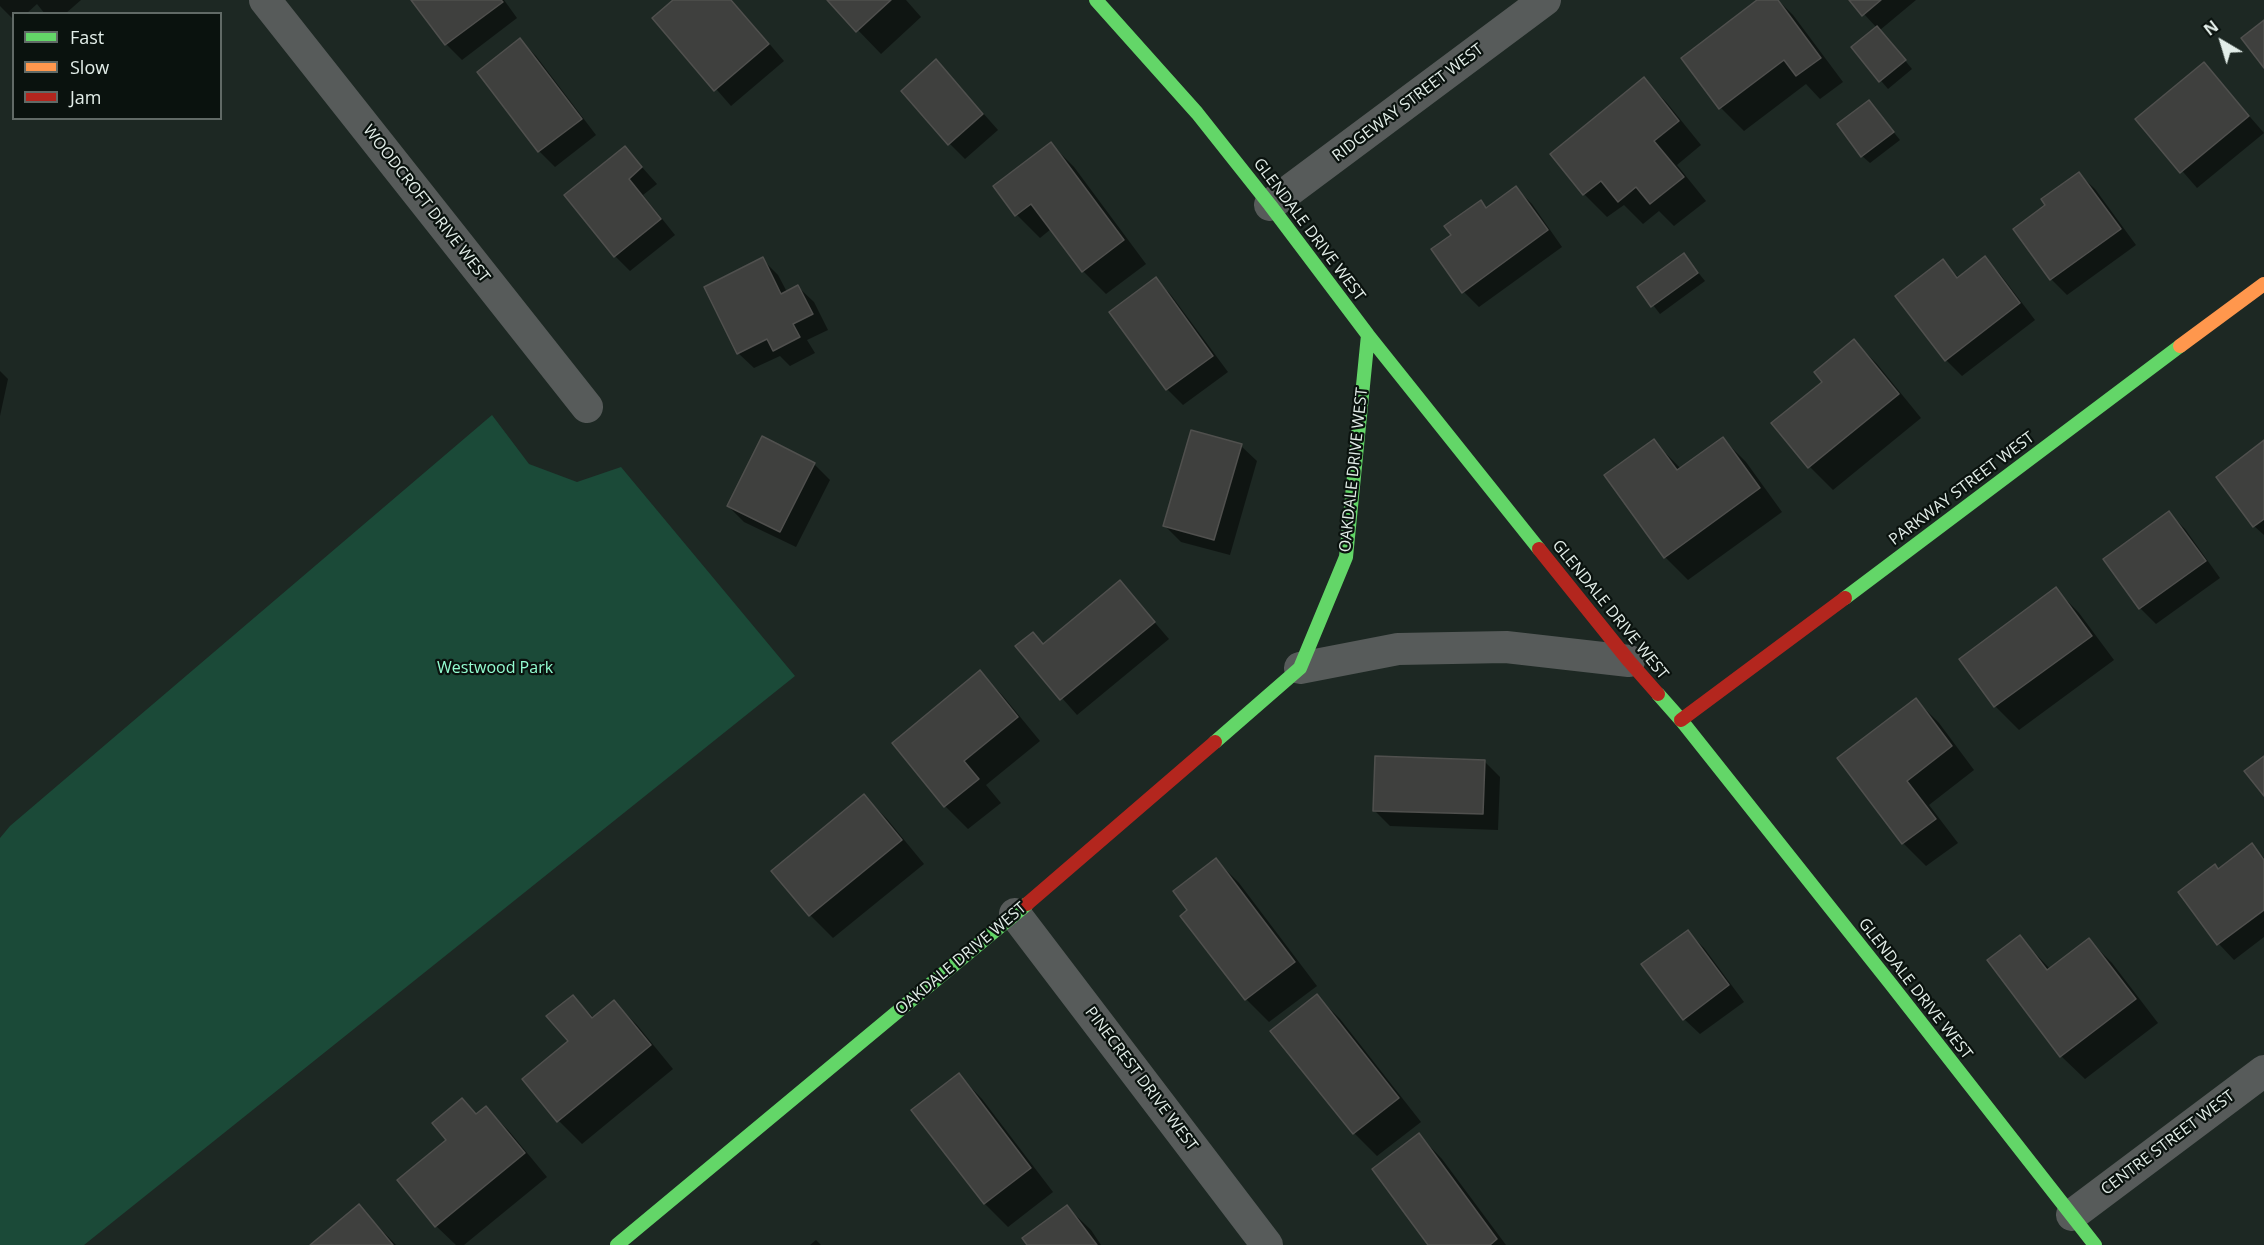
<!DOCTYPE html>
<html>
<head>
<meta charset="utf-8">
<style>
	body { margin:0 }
	#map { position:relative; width:2264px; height:1245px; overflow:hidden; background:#1d2823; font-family:"Open Sans",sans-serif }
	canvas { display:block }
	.legend { position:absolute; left:12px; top:12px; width:210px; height:108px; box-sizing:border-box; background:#0a120e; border:2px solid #616a66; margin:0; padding:8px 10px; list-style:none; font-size:18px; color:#e3eee9 }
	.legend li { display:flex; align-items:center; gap:12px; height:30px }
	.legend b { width:30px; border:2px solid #616a66 }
	.north { position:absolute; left:2192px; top:12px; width:60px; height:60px; -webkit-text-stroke:4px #0a120e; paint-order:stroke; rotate:322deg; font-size:16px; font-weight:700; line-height:24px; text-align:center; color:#e3eee9 }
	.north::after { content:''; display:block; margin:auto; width:21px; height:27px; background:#e3eee9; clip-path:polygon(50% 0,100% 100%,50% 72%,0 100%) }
</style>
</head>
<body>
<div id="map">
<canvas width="2264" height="1245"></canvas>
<ul class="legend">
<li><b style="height:8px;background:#63d668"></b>Fast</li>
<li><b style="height:8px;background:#ff974d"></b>Slow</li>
<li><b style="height:8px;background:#b3261e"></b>Jam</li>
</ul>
<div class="north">N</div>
</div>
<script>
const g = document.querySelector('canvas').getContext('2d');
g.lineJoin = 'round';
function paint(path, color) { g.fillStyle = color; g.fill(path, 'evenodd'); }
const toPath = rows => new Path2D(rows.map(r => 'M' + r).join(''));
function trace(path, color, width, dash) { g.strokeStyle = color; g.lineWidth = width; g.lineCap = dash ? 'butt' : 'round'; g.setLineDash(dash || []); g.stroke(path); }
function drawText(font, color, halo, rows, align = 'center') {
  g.font = font + ' "Open Sans",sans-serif'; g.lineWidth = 4.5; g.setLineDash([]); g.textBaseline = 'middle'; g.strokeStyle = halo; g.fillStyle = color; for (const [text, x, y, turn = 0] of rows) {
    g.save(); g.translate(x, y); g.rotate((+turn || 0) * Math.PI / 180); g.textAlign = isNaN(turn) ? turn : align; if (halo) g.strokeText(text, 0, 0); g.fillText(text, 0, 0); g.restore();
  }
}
paint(toPath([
	[492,415,529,464,577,482,621,467,795,676,84,1245,0,1245,0,838,10,826]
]), '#1b4a38');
paint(toPath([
	[0,0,81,0,65,14,45,14,37,4,26,14,14,14,14,20,0,6],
	[413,0,504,0,517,18,462,60,446,44],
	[675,0,732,0,784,61,731,106,654,18],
	[829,0,906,0,921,17,881,54],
	[1760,0,1778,0,1793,15,1843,82,1820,99,1806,84,1744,131,1721,108],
	[1851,0,1916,0,1880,30,1912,69,1888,89,1853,48,1877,28],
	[520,40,536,56,596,135,555,167,539,151],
	[2204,64,2264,133,2197,188,2137,119],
	[951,77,998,130,965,159,949,143],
	[1644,79,1667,103,1701,145,1677,165,1706,201,1674,226,1659,211,1643,224,1624,205,1607,217,1584,194,1552,154],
	[1869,102,1900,140,1870,163,1862,156],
	[1051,144,1074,167,1146,264,1106,294,1083,271,1051,229,1040,238,1017,215,995,186],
	[625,148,657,184,643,195,675,235,630,271,615,256],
	[2079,174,2095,189,2136,245,2067,295,2051,279],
	[1516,188,1532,204,1562,247,1479,307,1464,292,1453,235,1481,202,1488,209],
	[1684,255,1705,281,1660,314,1639,287],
	[1984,258,2000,274,2035,320,1962,376,1946,360,1943,261,1959,278],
	[762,259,778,275,787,292,798,287,814,302,828,330,807,340,815,353,790,366,780,356,754,368,738,353],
	[1156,279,1171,295,1228,372,1183,405,1167,389,1111,312],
	[1854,341,1877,364,1921,418,1833,490,1810,467,1773,423,1824,382],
	[0,371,8,379,0,416],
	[1723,439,1746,462,1782,512,1688,580,1665,557,1654,441,1681,469],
	[2264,442,2264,535,2254,526],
	[1241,446,1257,461,1230,555,1181,542,1165,526],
	[814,464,830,480,796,547,744,522,728,506],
	[2169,513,2185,529,2220,578,2156,624,2140,608,2105,559],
	[1120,582,1169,639,1077,715,1017,647,1033,634,1044,645],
	[2056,589,2079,613,2114,660,2019,730,1995,706,1961,659],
	[980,672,1003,696,1040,741,986,785,1001,803,968,829,945,806],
	[1916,700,1939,723,1974,770,1929,805,1958,843,1926,866,1903,843,1839,758],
	[1484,761,1500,777,1498,830,1390,826,1374,810],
	[864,796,887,819,924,864,833,938,810,915],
	[2252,845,2264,858,2264,937,2234,960,2219,944,2180,892,2219,870],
	[1216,860,1239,883,1317,986,1269,1022,1246,999,1183,916,1189,911],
	[1688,932,1704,948,1744,1002,1700,1034,1684,1019],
	[2020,937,2050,969,2089,940,2112,963,2158,1023,2085,1079,2061,1056],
	[1317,996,1340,1019,1421,1122,1377,1156,1354,1133],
	[573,997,594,1018,614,1002,637,1025,673,1069,582,1144,559,1121,524,1079,570,1042],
	[959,1075,982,1099,1053,1192,1008,1227,985,1204],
	[462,1100,478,1115,486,1108,509,1131,547,1177,464,1245,456,1245,436,1226,399,1180,448,1140],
	[1419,1135,1442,1159,1506,1245,1429,1245],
	[359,1206,396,1245,313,1245],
	[1067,1207,1091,1230,1101,1245,1029,1245],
	[816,1240,821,1245,810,1245]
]), '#0007');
const building = toPath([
	[411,0,501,0,503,2,445,45,411,0],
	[673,0,731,0,769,44,714,91,652,18,673,0],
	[827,0,891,0,856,32,827,0],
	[1757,0,1778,0,1821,58,1796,76,1784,60,1719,109,1681,58,1757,0],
	[1849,0,1881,0,1862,16,1849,0],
	[2264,20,2264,68,2241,38,2264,20],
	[1877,26,1906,60,1879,82,1851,47,1877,26],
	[520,38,582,119,538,152,477,72,520,38],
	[936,59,983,114,948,145,901,91,936,59],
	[2204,62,2249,116,2180,173,2135,119,2204,62],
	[1644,77,1679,121,1654,141,1684,177,1650,204,1636,187,1618,202,1601,181,1583,195,1550,154,1644,77],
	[1869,100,1894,132,1861,157,1837,124,1869,100],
	[1051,142,1124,240,1082,272,1031,204,1015,216,993,186,1051,142],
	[625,146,642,167,629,179,661,219,614,257,564,195,625,146],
	[2079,172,2121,229,2050,280,2013,229,2045,205,2041,199,2079,172],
	[1516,186,1548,230,1462,293,1431,249,1451,235,1444,226,1481,200,1486,208,1516,186],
	[1684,253,1698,273,1651,307,1637,287,1684,253],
	[1985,256,2020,303,1945,361,1895,296,1943,259,1957,278,1985,256],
	[763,257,781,294,798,285,813,314,793,324,800,337,773,351,767,339,737,354,704,287,763,257],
	[1156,277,1213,356,1166,390,1109,312,1156,277],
	[1854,339,1899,394,1808,468,1771,423,1822,382,1814,372,1854,339],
	[1191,430,1242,444,1214,540,1163,526,1191,430],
	[762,436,815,463,780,532,727,506,762,436],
	[1723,437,1760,488,1664,558,1604,475,1654,439,1677,470,1723,437],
	[2264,440,2264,519,2253,527,2216,477,2264,440],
	[2169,511,2206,561,2139,609,2103,559,2169,511],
	[1120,580,1155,622,1060,700,1015,646,1033,632,1043,644,1120,580],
	[2056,587,2092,636,1994,707,1959,659,2056,587],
	[980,670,1018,717,964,761,979,779,944,807,892,743,980,670],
	[1916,698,1952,746,1907,781,1936,819,1902,844,1837,758,1916,698],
	[1375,756,1485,760,1483,814,1373,811,1375,756],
	[2264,756,2264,796,2244,771,2264,756],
	[864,794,902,840,809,916,771,871,864,794],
	[2252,843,2264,860,2264,910,2217,945,2178,892,2215,864,2218,869,2252,843],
	[1216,858,1295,962,1245,1000,1180,916,1187,910,1173,891,1216,858],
	[1688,930,1729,985,1683,1020,1641,964,1688,930],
	[2020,935,2047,970,2089,938,2136,999,2060,1057,1987,960,2020,935],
	[1317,994,1399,1098,1353,1134,1270,1031,1317,994],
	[573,995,592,1018,614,1000,651,1045,557,1122,522,1079,568,1041,546,1016,573,995],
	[959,1073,1031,1168,984,1204,911,1110,959,1073],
	[462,1098,476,1114,486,1106,525,1153,435,1227,397,1180,446,1140,432,1123,462,1098],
	[1419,1133,1497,1239,1490,1245,1428,1245,1372,1169,1419,1133],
	[359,1204,393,1245,310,1245,359,1204],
	[1067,1205,1097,1245,1027,1245,1022,1238,1067,1205]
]);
paint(building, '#3f403e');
trace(building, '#50504e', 1.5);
trace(toPath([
	[265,0,587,407],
	[1270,205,1545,0],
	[1300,668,1398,649,1506,647,1629,661],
	[1015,914,1267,1245],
	[2072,1215,2264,1071]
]), '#575b5a', 32);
trace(toPath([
	[1096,0,1197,113,1270,205,1368,335,1539,549],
	[1845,598,2180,346],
	[1658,694,1681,720,1890,983,2095,1245],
	[1215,742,1300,668,1346,557,1368,335],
	[617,1245,1027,904]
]), '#63d668', 14);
trace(toPath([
	[2180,346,2264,284]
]), '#ff974d', 14);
trace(toPath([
	[1539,549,1629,661,1658,694],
	[1681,720,1845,598],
	[1027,904,1215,742]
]), '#b3261e', 14);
drawText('16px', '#e3eee9', '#0a120e', [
	["RIDGEWAY STREET WEST",1408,103,-37],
	["WOODCROFT DRIVE WEST",426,204,52],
	["GLENDALE DRIVE WEST",1309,230,53],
	["OAKDALE DRIVE WEST",1354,470,-84],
	["PARKWAY STREET WEST",1962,489,-37],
	["GLENDALE DRIVE WEST",1610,610,51],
	["OAKDALE DRIVE WEST",961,959,-40],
	["GLENDALE DRIVE WEST",1915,989,52],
	["PINECREST DRIVE WEST",1141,1079,53],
	["CENTRE STREET WEST",2168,1143,-37]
]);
drawText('16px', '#94fdd1', '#0a120e', [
	["Westwood Park",495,668]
]);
</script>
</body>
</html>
